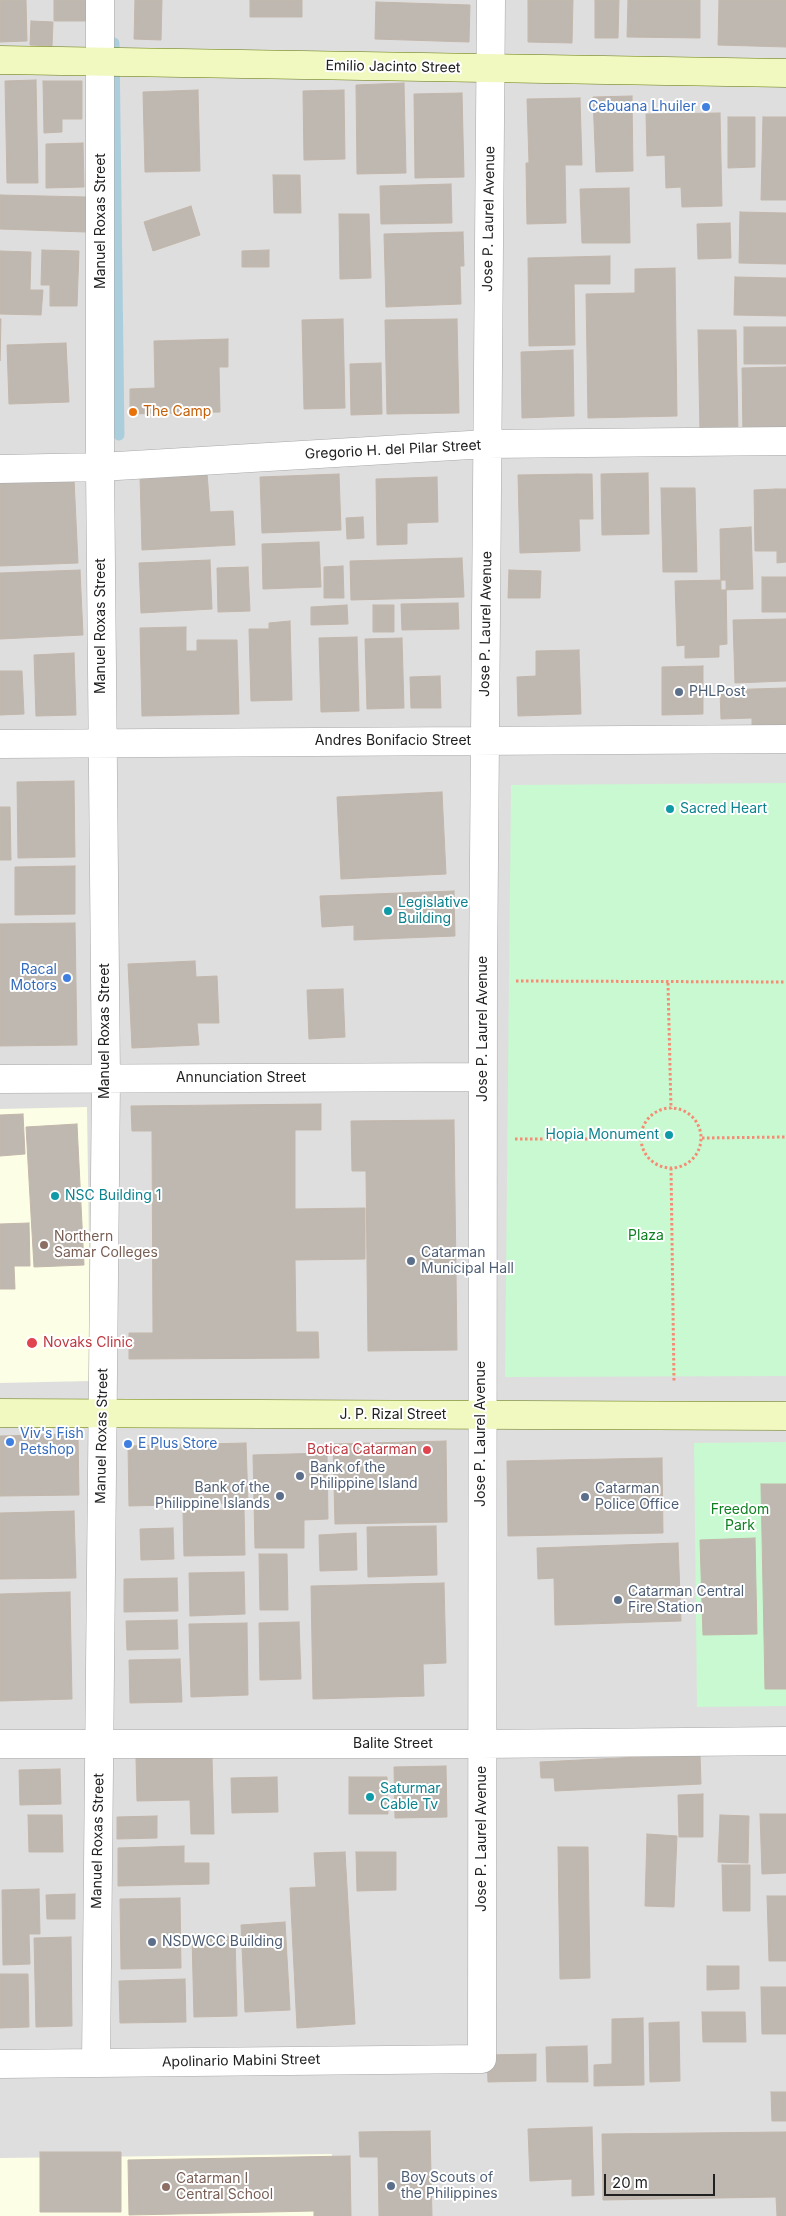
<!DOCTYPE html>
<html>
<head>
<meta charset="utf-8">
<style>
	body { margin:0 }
	#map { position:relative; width:786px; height:2216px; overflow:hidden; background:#f1efe8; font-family:Inter,sans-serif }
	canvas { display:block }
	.scale { position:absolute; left:604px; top:2174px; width:111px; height:22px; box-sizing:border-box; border:2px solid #212121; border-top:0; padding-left:6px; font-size:15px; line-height:18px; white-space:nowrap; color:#212121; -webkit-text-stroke:4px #fff; paint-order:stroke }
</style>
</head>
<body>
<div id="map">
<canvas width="786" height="2216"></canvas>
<div class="scale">20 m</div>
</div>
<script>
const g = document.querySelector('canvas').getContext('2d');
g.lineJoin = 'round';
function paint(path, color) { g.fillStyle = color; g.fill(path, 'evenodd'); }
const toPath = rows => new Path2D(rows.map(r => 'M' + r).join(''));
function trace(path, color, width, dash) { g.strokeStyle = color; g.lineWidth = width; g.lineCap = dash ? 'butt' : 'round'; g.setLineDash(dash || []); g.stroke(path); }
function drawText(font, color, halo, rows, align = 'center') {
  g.font = font + ' Inter,sans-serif'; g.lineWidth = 4; g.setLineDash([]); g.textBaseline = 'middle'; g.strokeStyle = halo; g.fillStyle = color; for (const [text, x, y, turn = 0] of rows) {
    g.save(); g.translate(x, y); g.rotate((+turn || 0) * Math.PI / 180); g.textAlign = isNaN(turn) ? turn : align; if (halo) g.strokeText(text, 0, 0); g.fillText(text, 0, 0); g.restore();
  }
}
paint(toPath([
	[0,0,786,0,786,2216,0,2216]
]), '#dfdede');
paint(toPath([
	[87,1107,91,1381,0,1383,0,1109],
	[332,2154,333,2216,0,2216,0,2158]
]), '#fcfee5');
paint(toPath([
	[786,783,786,1376,505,1377,511,785],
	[786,1442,786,1706,697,1707,694,1443]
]), '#c8f9d0');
trace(toPath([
	[114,43,119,435]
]), '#abcedd', 11);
const building = toPath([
	[0,0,26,0,27,41,0,42,0,0],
	[54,0,95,0,95,21,54,21,54,0],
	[135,0,162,0,161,40,134,39,135,0],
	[250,0,302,0,302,17,250,17,250,0],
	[528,0,573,0,572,43,528,42,528,0],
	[595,0,619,0,618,38,595,38,595,0],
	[628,0,700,0,700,38,627,37,628,0],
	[719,0,786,0,786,47,718,45,719,0],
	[376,2,470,5,469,42,375,39,376,2],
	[31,21,53,22,52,46,30,45,31,21],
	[36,80,38,183,7,183,5,81,36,80],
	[43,81,82,81,82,119,62,119,62,132,44,133,43,81],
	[404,83,406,173,357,174,356,85,404,83],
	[198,90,200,171,145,172,143,92,198,90],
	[344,90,345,159,304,160,303,91,344,90],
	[462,93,464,177,415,178,414,94,462,93],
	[632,96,633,171,596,172,593,97,632,96],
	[580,98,582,165,565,165,566,223,527,224,526,163,529,163,527,99,580,98],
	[720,113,722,206,682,207,681,187,666,188,665,155,647,156,646,114,720,113],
	[728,117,755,117,755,167,728,168,728,117],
	[763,117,786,117,786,200,761,200,763,117],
	[83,143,84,187,46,188,46,144,83,143],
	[273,175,300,175,301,213,274,213,273,175],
	[451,184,452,223,381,224,380,186,451,184],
	[629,188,630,243,582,243,580,189,629,188],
	[0,195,87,197,86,232,0,229,0,195],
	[191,206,200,235,153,251,144,222,191,206],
	[740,212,786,213,786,264,739,263,740,212],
	[339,214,369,214,371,278,340,279,339,214],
	[730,223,731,258,698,259,697,224,730,223],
	[463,232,464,266,460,266,461,304,386,307,384,234,463,232],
	[42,250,79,251,77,306,50,306,50,285,41,285,42,250],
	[269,250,269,267,242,267,242,251,269,250],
	[0,251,31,252,30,290,43,290,41,315,0,314,0,251],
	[610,256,610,284,574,284,575,345,529,346,528,258,610,256],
	[675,268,677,416,588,418,586,294,635,293,635,269,675,268],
	[735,277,786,278,786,316,734,315,735,277],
	[0,319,1,319,0,361,0,319],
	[343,319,345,408,304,409,302,320,343,319],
	[457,319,459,413,387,414,385,320,457,319],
	[744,327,786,327,786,364,744,364,744,327],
	[698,330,736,330,738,430,700,431,698,330],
	[228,339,228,367,219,367,220,412,130,414,130,389,155,388,154,341,228,339],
	[66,343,69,402,9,404,7,345,66,343],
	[573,350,574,416,522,418,521,352,573,350],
	[381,363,382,414,351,415,350,364,381,363],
	[786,367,786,436,743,437,742,368,786,367],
	[207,473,210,512,233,511,235,545,142,550,140,476,207,473],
	[648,473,649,534,602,535,601,474,648,473],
	[339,474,341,530,262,533,260,477,339,474],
	[577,474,592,474,593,519,579,519,580,551,520,553,518,475,577,474],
	[437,477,438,522,407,523,407,544,377,545,376,479,437,477],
	[74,479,78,563,0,566,0,482,74,479],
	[661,488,695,488,697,572,663,572,661,488],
	[776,489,786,489,786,562,777,563,777,551,755,551,754,490,776,489],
	[363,517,364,538,347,539,346,518,363,517],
	[751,527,753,589,721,590,720,529,751,527],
	[319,542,321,587,263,589,262,544,319,542],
	[462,558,464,597,351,600,350,561,462,558],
	[210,560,212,609,141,613,139,563,210,560],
	[343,566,344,598,324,598,324,567,343,566],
	[248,567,250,611,218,612,217,568,248,567],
	[80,570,83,635,0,639,0,573,80,570],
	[509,570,541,571,540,598,508,598,509,570],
	[762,577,786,577,786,612,762,612,762,577],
	[726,580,727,644,719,645,719,657,685,658,685,645,677,646,675,581,726,580],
	[458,603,459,629,402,630,401,604,458,603],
	[347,605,348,624,311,625,311,607,347,605],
	[373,605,394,605,394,632,373,632,373,605],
	[786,619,786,681,735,683,733,620,786,619],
	[290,621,292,700,251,701,249,629,269,629,269,623,290,621],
	[186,627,186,651,197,651,197,640,237,640,239,714,142,716,140,628,186,627],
	[357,637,359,711,321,712,319,638,357,637],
	[402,638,404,708,367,709,365,639,402,638],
	[579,650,581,714,518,716,517,677,536,676,536,651,579,650],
	[74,653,76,715,36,716,34,655,74,653],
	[703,666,703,714,662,715,662,667,703,666],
	[0,671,22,671,24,714,0,715,0,671],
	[440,676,441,708,411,708,410,677,440,676],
	[786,688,786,730,752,731,752,718,721,719,720,690,786,688],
	[74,781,75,857,18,858,17,782,74,781],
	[442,792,446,874,341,879,337,797,442,792],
	[0,807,10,807,11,860,0,860,0,807],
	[75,866,75,914,15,915,15,867,75,866],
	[454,891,455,936,354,940,354,925,322,927,320,896,454,891],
	[75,923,77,1045,0,1046,0,924,75,923],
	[195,961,196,977,217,976,219,1023,197,1023,199,1045,132,1048,128,964,195,961],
	[343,989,345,1037,309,1039,307,990,343,989],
	[321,1104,321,1130,295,1130,295,1209,365,1208,365,1259,295,1260,296,1332,318,1332,319,1358,129,1359,129,1333,153,1333,152,1131,132,1131,131,1106,321,1104],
	[23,1114,25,1154,0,1156,0,1115,23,1114],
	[454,1120,457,1350,368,1351,366,1171,352,1171,351,1121,454,1120],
	[77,1124,84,1265,34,1267,26,1127,77,1124],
	[29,1223,30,1266,14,1266,15,1289,0,1289,0,1224,29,1223],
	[78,1434,79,1495,0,1496,0,1436,78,1434],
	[446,1441,447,1522,335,1524,333,1444,446,1441],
	[246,1443,248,1503,129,1506,128,1446,246,1443],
	[327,1453,328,1519,304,1520,304,1548,255,1548,253,1455,327,1453],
	[662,1458,663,1533,508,1536,507,1461,662,1458],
	[761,1484,786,1484,786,1689,765,1689,761,1484],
	[244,1510,245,1555,184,1556,183,1511,244,1510],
	[74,1511,76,1578,0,1579,0,1513,74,1511],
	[436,1526,437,1575,368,1577,367,1527,436,1526],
	[173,1528,174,1559,141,1560,140,1529,173,1528],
	[356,1533,357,1570,320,1571,319,1535,356,1533],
	[755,1538,757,1634,703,1635,700,1540,755,1538],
	[678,1543,681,1621,555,1625,554,1578,538,1579,537,1548,678,1543],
	[259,1554,287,1554,288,1610,260,1610,259,1554],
	[244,1572,245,1614,190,1616,189,1573,244,1572],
	[177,1578,178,1611,124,1612,124,1579,177,1578],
	[444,1583,446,1663,423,1664,424,1696,313,1699,311,1586,444,1583],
	[70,1592,72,1699,0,1701,0,1594,70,1592],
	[177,1620,178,1649,127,1650,126,1621,177,1620],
	[299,1622,301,1679,260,1680,259,1623,299,1622],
	[247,1623,248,1695,191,1697,189,1624,247,1623],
	[180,1659,182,1702,130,1703,129,1660,180,1659],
	[700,1754,701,1784,555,1791,554,1778,541,1778,540,1762,700,1754],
	[212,1757,214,1834,191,1834,190,1800,137,1801,136,1758,212,1757],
	[446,1766,447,1817,395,1818,394,1767,446,1766],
	[60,1769,61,1804,20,1805,19,1770,60,1769],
	[277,1777,278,1812,232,1813,231,1778,277,1777],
	[349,1777,387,1777,388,1814,349,1814,349,1777],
	[703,1794,703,1837,679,1837,678,1795,703,1794],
	[760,1814,786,1814,786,1873,762,1874,760,1814],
	[28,1815,62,1815,63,1852,29,1852,28,1815],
	[720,1815,749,1816,748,1863,718,1862,720,1815],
	[157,1816,157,1838,117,1839,117,1817,157,1816],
	[647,1834,677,1836,674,1907,645,1906,647,1834],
	[184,1846,184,1863,209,1863,209,1884,118,1886,118,1848,184,1846],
	[558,1847,588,1847,590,1978,560,1979,558,1847],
	[345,1852,355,2024,297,2028,290,1888,316,1887,314,1853,345,1852],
	[356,1852,396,1852,396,1890,357,1891,356,1852],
	[722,1865,750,1865,750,1911,723,1911,722,1865],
	[39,1889,40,1934,29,1934,30,1964,3,1965,2,1890,39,1889],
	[75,1894,75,1919,47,1919,46,1895,75,1894],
	[767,1896,786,1896,786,1961,769,1961,767,1896],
	[180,1898,181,1968,121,1969,120,1899,180,1898],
	[285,1922,290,2010,245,2012,241,1925,285,1922],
	[235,1936,237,2016,194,2017,192,1937,235,1936],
	[71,1937,72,2026,36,2027,34,1938,71,1937],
	[707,1966,739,1966,739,1989,707,1990,707,1966],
	[0,1974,28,1974,29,2027,0,2028,0,1974],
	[185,1979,186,2022,120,2023,119,1981,185,1979],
	[761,1987,786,1987,786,2034,762,2034,761,1987],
	[702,2012,745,2012,746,2042,703,2042,702,2012],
	[643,2018,644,2085,594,2086,594,2065,612,2064,612,2019,643,2018],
	[679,2022,680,2081,650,2082,649,2023,679,2022],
	[587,2046,588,2082,547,2082,546,2047,587,2046],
	[536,2054,536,2081,488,2082,487,2055,536,2054],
	[771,2092,786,2092,786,2121,772,2121,771,2092],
	[592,2127,594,2195,572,2196,572,2179,530,2181,528,2129,592,2127],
	[430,2131,432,2216,379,2216,378,2157,360,2157,359,2132,430,2131],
	[786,2132,786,2216,777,2216,776,2197,603,2200,602,2134,786,2132],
	[40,2152,121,2152,121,2212,40,2212,40,2152],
	[350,2156,351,2216,314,2216,314,2211,129,2215,128,2160,350,2156]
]);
paint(building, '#beb8b1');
trace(building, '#c3b7ab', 1);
const minor = toPath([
	[0,469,100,467,487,444,786,441],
	[0,744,786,739],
	[0,1079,483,1077],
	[0,1744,481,1744,786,1741],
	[96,2063,106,1079,100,467,100,0],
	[0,2064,482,2059,483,980,491,0]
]);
const secondary = toPath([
	[0,60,786,73],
	[0,1413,786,1416]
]);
trace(minor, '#a8a8a8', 29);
trace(secondary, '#647908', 29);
trace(toPath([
	[516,981,786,982],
	[668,983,671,1109],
	'641 1138a30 30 0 1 1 60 0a30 30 0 1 1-60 0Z',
	[702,1138,786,1137],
	[515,1139,641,1139],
	[671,1168,674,1382]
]), '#f68c75', 3, [2.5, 2.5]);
trace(minor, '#fff', 28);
trace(secondary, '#f1f8c0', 28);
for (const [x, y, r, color] of [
	[706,107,5,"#3f7fe0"],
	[133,412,5,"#e8710a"],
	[679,692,5,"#5c6f8a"],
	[670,809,5,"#0f9aa8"],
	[388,911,5,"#0f9aa8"],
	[67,978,5,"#3f7fe0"],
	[669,1135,5,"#0f9aa8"],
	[55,1196,5,"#0f9aa8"],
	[44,1245,5,"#8d6e63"],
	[411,1261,5,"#5c6f8a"],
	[32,1343,6,"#e0444e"],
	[10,1442,5,"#3f7fe0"],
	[128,1444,5,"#3f7fe0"],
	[427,1450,5,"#e0444e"],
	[300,1476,5,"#5c6f8a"],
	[280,1496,5,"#5c6f8a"],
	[585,1497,5,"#5c6f8a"],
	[618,1600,5,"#5c6f8a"],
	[370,1797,5,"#0f9aa8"],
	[152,1942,5,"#5c6f8a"],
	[391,2186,5,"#5c6f8a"],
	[166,2187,5,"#8d6e63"]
]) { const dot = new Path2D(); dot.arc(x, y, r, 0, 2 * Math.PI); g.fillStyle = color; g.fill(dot); trace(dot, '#fff', 2); }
drawText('14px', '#212121', '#fff', [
	["Emilio Jacinto Street",393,67,1],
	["Jose P. Laurel Avenue",489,219,-89],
	["Manuel Roxas Street",101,221,-90],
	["Gregorio H. del Pilar Street",393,450,-3],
	["Jose P. Laurel Avenue",486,624,-89],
	["Manuel Roxas Street",101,626,-90],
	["Andres Bonifacio Street",393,741],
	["Jose P. Laurel Avenue",483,1029,-90],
	["Manuel Roxas Street",105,1031,-90],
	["Annunciation Street",241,1078],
	["J. P. Rizal Street",393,1415],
	["Jose P. Laurel Avenue",481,1434,-90],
	["Manuel Roxas Street",102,1436,-89],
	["Balite Street",393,1744],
	["Jose P. Laurel Avenue",482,1839,-90],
	["Manuel Roxas Street",98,1841,-89],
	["Apolinario Mabini Street",241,2061,-1]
]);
drawText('14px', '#366cbe', '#fff', [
	["Cebuana Lhuiler",696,107],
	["Racal",57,970],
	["Motors",57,986],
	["Viv's Fish",20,1434,"left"],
	["Petshop",20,1450,"left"],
	["E Plus Store",138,1444,"left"]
], 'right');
drawText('14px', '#c56008', '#fff', [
	["The Camp",143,412]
], 'left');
drawText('14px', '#4e5e75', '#fff', [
	["PHLPost",689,692],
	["Catarman",421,1253],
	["Municipal Hall",421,1269],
	["Bank of the",310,1468],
	["Philippine Island",310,1484],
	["Bank of the",270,1488,"right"],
	["Philippine Islands",270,1504,"right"],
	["Catarman",595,1489],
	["Police Office",595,1505],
	["Catarman Central",628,1592],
	["Fire Station",628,1608],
	["NSDWCC Building",162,1942],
	["Boy Scouts of",401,2178],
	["the Philippines",401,2194]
], 'left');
drawText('14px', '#0d838f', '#fff', [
	["Sacred Heart",680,809],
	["Legislative",398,903],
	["Building",398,919],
	["Hopia Monument",659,1135,"right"],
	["NSC Building 1",65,1196],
	["Saturmar",380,1789],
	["Cable Tv",380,1805]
], 'left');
drawText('14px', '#0f8021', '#fff', [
	["Plaza",646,1236],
	["Freedom",740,1510],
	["Park",740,1526]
]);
drawText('14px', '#785e54', '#fff', [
	["Northern",54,1237],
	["Samar Colleges",54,1253],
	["Catarman I",176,2179],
	["Central School",176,2195]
], 'left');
drawText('14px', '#be3a42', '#fff', [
	["Novaks Clinic",43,1343],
	["Botica Catarman",417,1450,"right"]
], 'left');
</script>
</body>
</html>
